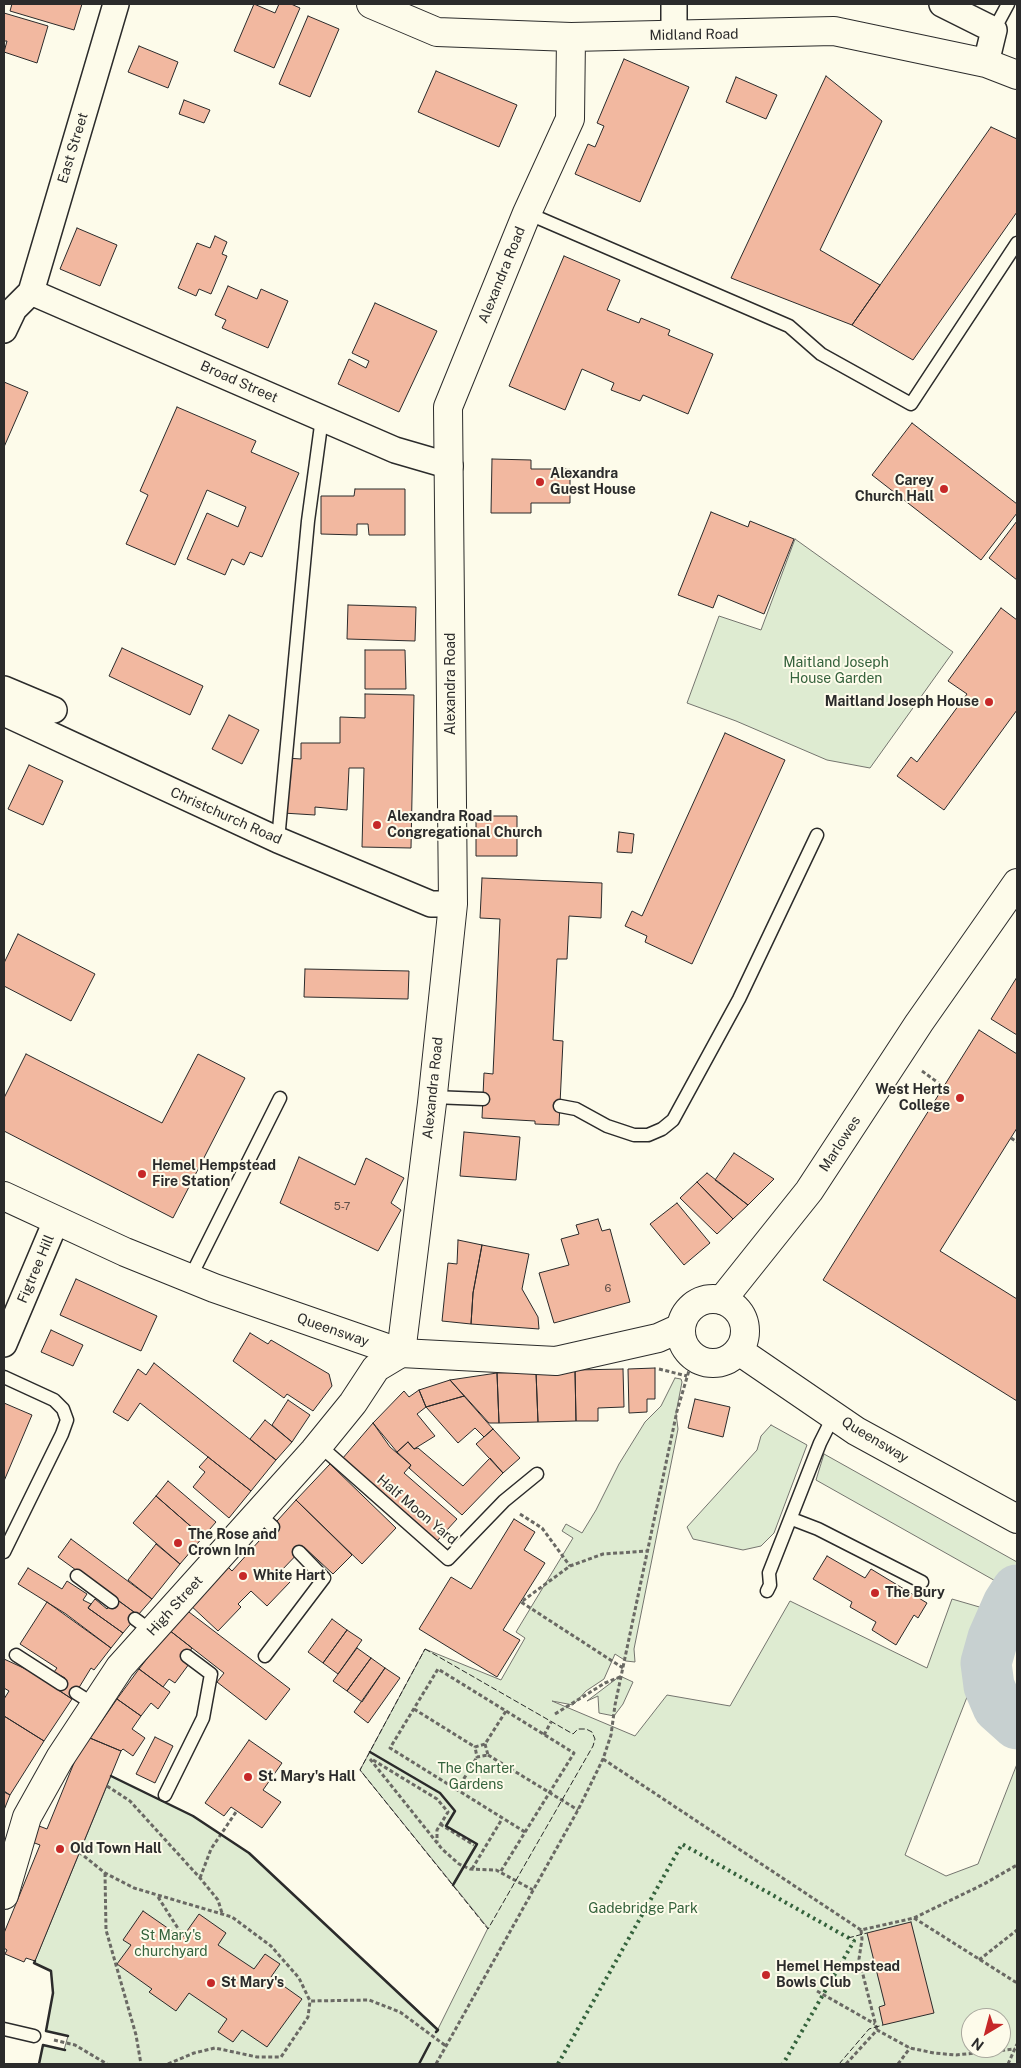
<!DOCTYPE html>
<html>
<head>
<meta charset="utf-8">
<style>
	body { margin:0 }
	#map { position:relative; width:1021px; height:2068px; overflow:hidden; background:#fdfbea; font-family:"Public Sans",sans-serif }
	canvas { display:block }
	.frame { position:absolute; inset:0; border:5px solid #2b2b2b; pointer-events:none }
	.north { position:absolute; left:961px; top:2008px; width:50px; height:50px; box-sizing:border-box; background:#fdfbea; border:1px solid #a9a89e; border-radius:50%; rotate:217deg; font-size:14px; font-weight:700; line-height:20px; text-align:center; color:#2b2b2b }
	.north::after { content:''; display:block; margin:auto; width:18px; height:22px; background:#c62828; clip-path:polygon(50% 0,100% 100%,50% 72%,0 100%) }
</style>
</head>
<body>
<div id="map">
<canvas width="1021" height="2068"></canvas>
<div class="frame"></div>
<div class="north">N</div>
</div>
<script>
const g = document.querySelector('canvas').getContext('2d');
g.lineJoin = 'round';
function paint(path, color) { g.fillStyle = color; g.fill(path, 'evenodd'); }
const toPath = rows => new Path2D(rows.map(r => 'M' + r).join(''));
function trace(path, color, width, dash) { g.strokeStyle = color; g.lineWidth = width; g.lineCap = dash ? 'butt' : 'round'; g.setLineDash(dash || []); g.stroke(path); }
function drawText(font, color, halo, rows, align = 'center') {
  g.font = font + ' "Public Sans",sans-serif'; g.lineWidth = 4; g.setLineDash([]); g.textBaseline = 'middle'; g.strokeStyle = halo; g.fillStyle = color; for (const [text, x, y, turn = 0] of rows) {
    g.save(); g.translate(x, y); g.rotate((+turn || 0) * Math.PI / 180); g.textAlign = isNaN(turn) ? turn : align; if (halo) g.strokeText(text, 0, 0); g.fillText(text, 0, 0); g.restore();
  }
}
const green = toPath([
	[795,539,953,652,870,768,827,760,736,721,687,703,719,616,761,630,795,539],
	[675,1378,681,1379,682,1382,676,1413,678,1429,634,1649,635,1662,626,1661,615,1654,604,1679,586,1691,573,1705,552,1701,635,1736,667,1695,730,1706,790,1601,927,1668,952,1599,1000,1613,905,1855,946,1876,978,1864,1017,1764,1017,2064,39,2064,43,2045,64,2050,68,2036,46,2031,53,1993,51,1971,34,1963,111,1776,193,1816,249,1853,438,2029,488,1928,360,1770,425,1649,501,1680,525,1638,516,1632,573,1538,562,1531,566,1524,582,1533,596,1510,619,1464,645,1422,661,1406,675,1378],
	[971,2018,1001,2018,1001,2048,971,2048,971,2018],
	[771,1425,807,1445,774,1533,761,1546,743,1550,693,1539,687,1527,757,1450,761,1436,771,1425],
	[824,1454,1017,1562,1017,1587,1015,1592,816,1480,824,1454],
	[620,1676,633,1682,623,1704,614,1716,599,1713,598,1696,587,1701,620,1676]
]);
paint(green, '#deebd1');
trace(green, '#74746e', 1);
trace(toPath([
	[1017,1590,1008,1604,993,1638,986,1663,989,1686,998,1707,1017,1724]
]), '#c7d0d0', 51);
const building = toPath([
	[12,4,82,4,74,30,10,11,12,4],
	[254,4,275,13,279,4,291,4,300,8,274,68,234,51,254,4],
	[4,13,48,26,37,63,4,52,7,41,4,41,4,13],
	[308,16,339,29,310,97,279,84,308,16],
	[139,46,178,62,168,88,128,72,139,46],
	[624,59,689,87,640,202,575,174,588,144,595,147,604,126,597,123,624,59],
	[436,71,517,105,499,147,418,112,436,71],
	[826,76,882,121,820,250,880,285,852,325,731,278,826,76],
	[736,77,777,95,766,119,726,102,736,77],
	[184,100,210,110,204,123,179,114,184,100],
	[991,127,1017,139,1017,212,913,360,852,325,991,127],
	[77,228,117,245,100,286,60,269,77,228],
	[215,236,227,242,222,254,227,256,211,294,199,289,196,296,178,288,197,243,210,248,215,236],
	[564,256,620,280,607,310,639,323,641,318,670,330,668,335,713,354,688,414,643,395,640,401,611,390,614,383,582,369,565,410,509,386,564,256],
	[228,286,257,299,261,289,288,301,268,348,222,328,226,320,215,315,228,286],
	[375,303,437,331,399,412,338,384,349,359,366,368,369,361,352,353,375,303],
	[4,382,28,392,4,447,4,382],
	[177,407,256,441,251,452,299,473,262,557,250,552,244,565,232,559,225,575,187,559,207,513,238,527,246,507,207,490,175,565,126,544,148,495,140,491,177,407],
	[912,423,1017,504,1017,513,981,560,872,475,912,423],
	[492,459,531,460,531,469,570,469,570,503,531,503,531,513,491,513,492,459],
	[355,489,405,489,405,535,369,535,368,524,357,524,357,535,321,534,321,496,354,496,355,489],
	[711,512,748,527,750,521,794,539,764,614,718,595,713,608,678,595,711,512],
	[1017,521,1017,580,989,558,1017,521],
	[348,605,416,607,415,641,347,639,348,605],
	[1001,608,1017,620,1017,710,944,810,897,776,911,757,917,762,967,694,948,681,1001,608],
	[122,648,203,686,190,715,109,676,122,648],
	[365,650,405,650,406,689,365,689,365,650],
	[365,694,414,695,411,848,362,847,364,768,349,768,347,810,315,807,315,815,283,813,287,758,301,759,301,743,340,743,340,717,365,718,365,694],
	[229,715,259,730,242,764,212,749,229,715],
	[725,733,785,760,692,964,645,942,647,936,625,926,632,911,642,916,725,733],
	[29,765,63,781,43,825,8,809,29,765],
	[476,816,517,816,517,856,476,856,476,816],
	[619,832,634,834,632,853,617,852,619,832],
	[482,878,602,883,601,918,569,916,567,959,557,959,553,1040,563,1041,559,1125,535,1124,535,1121,482,1118,484,1073,493,1074,500,919,480,918,482,878],
	[18,934,95,974,71,1021,4,986,4,963,18,934],
	[305,969,409,971,408,999,304,997,305,969],
	[1017,977,1017,1035,991,1019,1017,977],
	[979,1030,1017,1054,1017,1128,940,1251,1017,1299,1017,1401,823,1280,979,1030],
	[26,1054,162,1123,198,1054,245,1078,173,1218,4,1131,4,1098,26,1054],
	[464,1132,520,1137,516,1180,460,1176,464,1132],
	[734,1153,774,1179,748,1205,715,1180,734,1153],
	[299,1157,355,1185,366,1158,404,1178,391,1203,401,1210,378,1251,280,1203,299,1157],
	[707,1173,748,1205,733,1219,697,1182,707,1173],
	[697,1182,733,1219,717,1234,680,1198,697,1182],
	[677,1203,710,1243,684,1265,650,1224,677,1203],
	[598,1219,602,1231,610,1229,630,1302,554,1323,539,1273,569,1265,561,1239,579,1234,576,1225,598,1219],
	[458,1240,482,1245,473,1293,471,1324,442,1321,448,1263,457,1264,458,1240],
	[482,1245,529,1254,522,1289,538,1317,539,1329,471,1324,473,1293,482,1245],
	[76,1279,157,1316,141,1351,60,1315,76,1279],
	[51,1330,83,1345,73,1366,41,1352,51,1330],
	[250,1333,268,1344,271,1340,329,1374,332,1386,313,1411,287,1394,284,1398,233,1361,250,1333],
	[154,1363,276,1460,251,1491,140,1403,128,1421,113,1412,138,1369,146,1375,154,1363],
	[655,1368,655,1399,647,1399,647,1412,629,1413,628,1369,655,1368],
	[623,1369,624,1407,598,1408,598,1421,576,1421,575,1370,623,1369],
	[575,1370,576,1421,538,1422,536,1372,575,1370],
	[536,1372,538,1422,499,1423,497,1373,536,1372],
	[497,1373,499,1423,489,1423,450,1380,497,1373],
	[450,1380,464,1396,426,1407,419,1390,450,1380],
	[419,1390,426,1407,417,1414,435,1436,414,1449,408,1442,397,1452,373,1423,404,1391,409,1397,419,1390],
	[464,1396,493,1429,484,1437,475,1428,458,1443,426,1407,464,1396],
	[695,1399,730,1407,723,1437,688,1428,695,1399],
	[288,1400,310,1415,292,1442,272,1425,288,1400],
	[4,1403,32,1415,4,1481,4,1403],
	[265,1420,292,1442,276,1460,250,1439,265,1420],
	[373,1423,390,1447,411,1465,404,1473,457,1519,436,1542,342,1459,373,1423],
	[493,1429,520,1458,503,1473,476,1444,493,1429],
	[408,1442,414,1449,418,1448,463,1486,490,1458,503,1473,462,1515,409,1468,411,1465,397,1452,408,1442],
	[208,1457,251,1491,229,1518,193,1487,205,1472,199,1467,208,1457],
	[330,1464,396,1528,362,1564,296,1500,330,1464],
	[168,1481,216,1522,203,1537,156,1496,168,1481],
	[156,1496,203,1537,180,1564,133,1523,156,1496],
	[296,1500,352,1555,333,1574,304,1547,280,1572,290,1582,267,1606,251,1591,238,1604,241,1607,218,1631,188,1603,225,1564,232,1571,296,1500],
	[514,1519,535,1532,524,1550,545,1563,503,1630,520,1640,497,1677,419,1629,451,1577,471,1589,514,1519],
	[71,1539,152,1599,138,1615,58,1557,71,1539],
	[156,1544,180,1564,152,1599,128,1580,156,1544],
	[827,1556,865,1578,871,1569,927,1603,918,1618,914,1615,896,1645,872,1630,876,1622,850,1607,852,1602,813,1579,827,1556],
	[28,1568,62,1589,67,1581,87,1594,83,1600,91,1604,88,1608,123,1633,111,1648,66,1614,18,1584,28,1568],
	[115,1598,138,1615,123,1633,88,1608,95,1599,107,1609,115,1598],
	[47,1602,111,1648,94,1670,91,1668,72,1699,58,1690,65,1678,54,1672,57,1668,20,1644,47,1602],
	[185,1609,290,1689,266,1720,217,1682,224,1673,169,1630,185,1609],
	[332,1619,347,1630,323,1663,308,1652,332,1619],
	[169,1630,192,1648,184,1660,189,1664,175,1683,169,1679,163,1687,139,1669,169,1630],
	[347,1630,362,1640,338,1674,323,1663,347,1630],
	[357,1648,371,1658,347,1691,333,1681,357,1648],
	[371,1658,385,1668,362,1702,347,1691,371,1658],
	[4,1659,30,1671,72,1699,44,1741,4,1716,4,1699,9,1691,4,1688,4,1659],
	[385,1668,400,1678,368,1723,354,1712,385,1668],
	[139,1669,170,1692,158,1709,151,1703,141,1716,117,1699,139,1669],
	[117,1699,141,1716,132,1729,145,1738,133,1756,123,1749,121,1751,90,1738,117,1699],
	[4,1716,44,1741,10,1795,4,1791,4,1716],
	[85,1736,121,1751,35,1961,26,1958,24,1962,5,1954,7,1950,4,1948,4,1933,40,1845,32,1842,39,1826,47,1829,85,1736],
	[155,1737,173,1746,155,1783,136,1774,155,1737],
	[249,1740,282,1763,263,1790,281,1802,262,1828,231,1807,224,1816,205,1803,249,1740],
	[4,1792,10,1795,4,1810,4,1792],
	[143,1911,182,1938,199,1914,226,1933,218,1945,254,1969,265,1954,280,1964,271,1977,302,1999,267,2047,242,2030,233,2042,218,2032,227,2019,189,1993,176,2011,149,1992,152,1989,117,1964,131,1945,123,1940,143,1911],
	[911,1922,934,2013,883,2025,879,2007,885,2005,867,1933,911,1922]
]);
paint(building, '#f2b8a0');
trace(building, '#2b2b2b', 1);
const service = toPath([
	[994,30,1008,4],
	[527,213,789,326,821,354,911,404,1017,243],
	[278,840,308,521,322,418],
	[433,1097,483,1099],
	[560,1106,576,1109,607,1126,634,1135,648,1135,662,1129,673,1120,739,999,817,835],
	[190,1278,280,1098],
	[4,1377,54,1400,63,1409,67,1420,62,1434,4,1552],
	[319,1445,448,1559,504,1501,537,1474],
	[258,1513,273,1527],
	[792,1519,818,1529,922,1582],
	[77,1576,112,1602],
	[767,1591,770,1585,769,1573,820,1443,834,1415],
	[135,1619,154,1633],
	[16,1655,61,1684],
	[265,1656,324,1578,299,1552],
	[76,1693,95,1705],
	[165,1795,203,1718,211,1674,187,1656],
	[4,2029,34,2036]
]);
const minor = toPath([
	[674,4,674,35],
	[942,4,994,30,986,63],
	[31,292,395,450,450,466],
	[4,330,14,309,31,292,116,4],
	[4,689,54,710],
	[4,713,278,840,431,904,453,904],
	[4,1344,56,1221]
]);
const tertiary = toPath([
	[371,4,437,32,571,37,834,31,986,63,1017,75],
	[722,1300,809,1191,919,1023,1017,883],
	[4,1895,27,1817,60,1758,120,1667,314,1451,353,1403,376,1368,401,1353,432,1103,453,904,448,407,527,213,570,119,571,37]
]);
const secondary = toPath([
	[4,1196,125,1252,214,1288,401,1353,556,1361,658,1338,680,1328],
	'681 1331a32 32 0 1 1 64 0a32 32 0 1 1-64 0Z',
	[739,1351,856,1431,1017,1519]
]);
trace(service, '#2b2b2b', 15);
trace(minor, '#2b2b2b', 28);
trace(tertiary, '#2b2b2b', 30);
trace(secondary, '#2b2b2b', 30);
trace(toPath([
	[922,1071,944,1087],
	[1011,1138,1017,1142],
	[659,1369,687,1376],
	[520,1514,542,1528,570,1566],
	[623,1668,521,1602,570,1566,603,1554,648,1551],
	[414,1709,475,1747],
	[555,1714,605,1683,620,1677],
	[544,1735,551,1722],
	[485,1744,488,1755,477,1757,475,1747,485,1744,506,1711],
	[488,1755,578,1810],
	[370,1759,442,1849,459,1864,470,1869,496,1870,533,1890],
	[603,1759,861,1930,914,1918,984,1884,1017,1865],
	[373,1760,437,1799,448,1812,437,1830,437,1843],
	[107,1786,130,1801,200,1878,218,1900,222,1913],
	[457,1790,477,1757],
	[440,1824,474,1845],
	[79,1852,105,1873,134,1888,232,1917,271,1946,299,1978,310,2001,369,2000,400,2012,446,2046],
	[472,1869,502,1819],
	[501,1871,574,1753,438,1669,390,1748,525,1832],
	[105,1873,106,1930,136,2035,141,2064],
	[200,1878,211,1849,236,1812],
	[158,1897,179,1930],
	[914,1918,1017,1983],
	[861,1930,862,1939,859,1959,877,2030],
	[979,1960,1017,1930],
	[817,1991,875,2024],
	[54,2040,75,2045,107,2064],
	[168,2064,194,2053,215,2048,257,2057,281,2057,308,2017,310,2001],
	[436,2064,578,1810,603,1759,611,1735,615,1705,677,1411,693,1357],
	[846,2064,877,2030,910,2048,934,2053,956,2055,1015,2049],
	[898,2064,910,2048],
	[1008,2064,1017,2044]
]), '#6a6964', 3, [4, 2.5]);
trace(service, '#fdfbea', 12);
trace(minor, '#fdfbea', 25);
trace(tertiary, '#fdfbea', 28);
trace(secondary, '#fdfbea', 28);
trace(toPath([
	[558,2064,682,1844,854,1941,783,2064]
]), '#34623c', 4, [2.5, 4]);
trace(toPath([
	[425,1649,573,1734,578,1729,586,1729,592,1732,595,1739,593,1746,488,1929,360,1770,425,1649],
	[848,1938,867,1933],
	[839,2064,869,2029,883,2025]
]), '#2b2b2b', 1, [6, 2.5]);
trace(toPath([
	[370,1752,440,1793,455,1811,446,1826,477,1844,453,1885],
	[111,1776,193,1816,249,1853,438,2030,436,2032],
	[35,1961,34,1963,51,1971,53,1993,46,2031,68,2036],
	[39,2064,43,2045,65,2050],
	[419,2064,430,2043]
]), '#2b2b2b', 2.5);
for (const [x, y, r, color] of [
	[540,482,5,"#c62828"],
	[944,489,5,"#c62828"],
	[989,702,5,"#c62828"],
	[377,825,5,"#c62828"],
	[960,1098,5,"#c62828"],
	[142,1174,5,"#c62828"],
	[178,1543,5,"#c62828"],
	[243,1576,5,"#c62828"],
	[875,1593,5,"#c62828"],
	[248,1777,5,"#c62828"],
	[60,1849,5,"#c62828"],
	[766,1975,5,"#c62828"],
	[211,1983,5,"#c62828"]
]) { const dot = new Path2D(); dot.arc(x, y, r, 0, 2 * Math.PI); g.fillStyle = color; g.fill(dot); trace(dot, '#fdfbea', 2); }
drawText('11px', '#5d4e48', null, [
	["5-7",342,1207],
	["6",608,1289]
]);
drawText('14px', '#2b2b2b', '#fdfbea', [
	["Midland Road",694,35,-1],
	["East Street",73,148,-73],
	["Alexandra Road",502,275,-68],
	["Broad Street",239,382,24],
	["Alexandra Road",451,684,-90],
	["Christchurch Road",226,816,24],
	["Alexandra Road",433,1088,-84],
	["Marlowes",840,1144,-57],
	["Figtree Hill",36,1269,-67],
	["Queensway",333,1330,19],
	["Queensway",875,1440,31],
	["Half Moon Yard",417,1510,40],
	["High Street",175,1606,-48]
]);
drawText('bold 14px', '#2b2b2b', '#fdfbea', [
	["Alexandra",550,474],
	["Guest House",550,490],
	["Carey",934,481,"right"],
	["Church Hall",934,497,"right"],
	["Maitland Joseph House",979,702,"right"],
	["Alexandra Road",387,817],
	["Congregational Church",387,833],
	["West Herts",950,1090,"right"],
	["College",950,1106,"right"],
	["Hemel Hempstead",152,1166],
	["Fire Station",152,1182],
	["The Rose and",188,1535],
	["Crown Inn",188,1551],
	["White Hart",253,1576],
	["The Bury",885,1593],
	["St. Mary's Hall",258,1777],
	["Old Town Hall",70,1849],
	["Hemel Hempstead",776,1967],
	["Bowls Club",776,1983],
	["St Mary's",221,1983]
], 'left');
drawText('14px', '#34623c', '#fdfbea', [
	["Maitland Joseph",836,663],
	["House Garden",836,679],
	["The Charter",476,1769],
	["Gardens",476,1785],
	["Gadebridge Park",643,1909],
	["St Mary's",171,1936],
	["churchyard",171,1952]
]);
</script>
</body>
</html>
